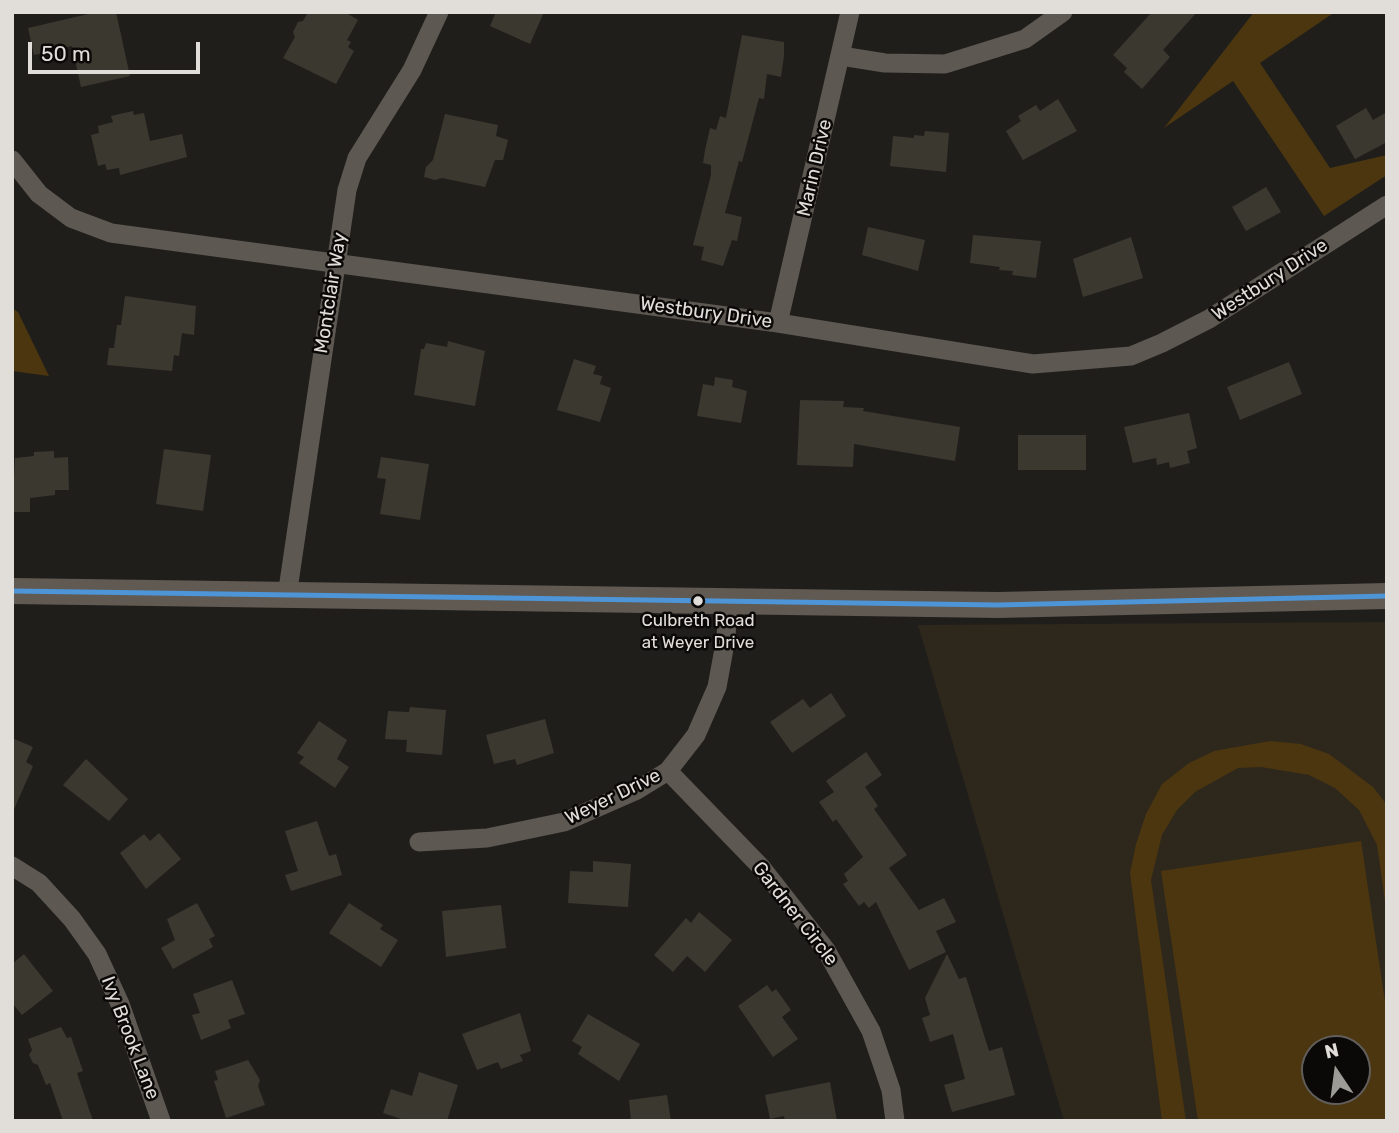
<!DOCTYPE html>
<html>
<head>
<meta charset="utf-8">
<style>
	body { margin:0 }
	#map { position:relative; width:1399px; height:1133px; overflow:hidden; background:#201e1b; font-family:Rubik,sans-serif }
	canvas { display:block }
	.frame { position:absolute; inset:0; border:14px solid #e1ded9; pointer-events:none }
	.north { position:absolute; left:1301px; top:1035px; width:70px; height:70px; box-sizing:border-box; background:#0b0907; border:2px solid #615e5b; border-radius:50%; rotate:347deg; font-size:19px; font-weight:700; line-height:28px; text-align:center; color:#e1ded9 }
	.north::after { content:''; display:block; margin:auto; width:24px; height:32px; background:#9d9b96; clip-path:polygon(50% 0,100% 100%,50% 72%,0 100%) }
	.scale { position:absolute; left:28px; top:42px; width:172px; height:32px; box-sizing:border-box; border:4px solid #e1ded9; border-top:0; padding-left:9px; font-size:21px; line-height:24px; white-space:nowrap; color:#e1ded9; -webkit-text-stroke:5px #0b0907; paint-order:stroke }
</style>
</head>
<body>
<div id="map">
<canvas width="1399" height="1133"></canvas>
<div class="frame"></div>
<div class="north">N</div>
<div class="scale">50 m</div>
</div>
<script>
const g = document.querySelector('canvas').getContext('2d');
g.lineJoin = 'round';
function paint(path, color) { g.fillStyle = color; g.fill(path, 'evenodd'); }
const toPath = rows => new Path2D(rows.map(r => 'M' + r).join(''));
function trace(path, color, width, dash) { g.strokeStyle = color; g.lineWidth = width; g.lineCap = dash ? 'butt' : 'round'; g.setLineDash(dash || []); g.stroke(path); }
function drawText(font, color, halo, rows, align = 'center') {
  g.font = font + ' Rubik,sans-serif'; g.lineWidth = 5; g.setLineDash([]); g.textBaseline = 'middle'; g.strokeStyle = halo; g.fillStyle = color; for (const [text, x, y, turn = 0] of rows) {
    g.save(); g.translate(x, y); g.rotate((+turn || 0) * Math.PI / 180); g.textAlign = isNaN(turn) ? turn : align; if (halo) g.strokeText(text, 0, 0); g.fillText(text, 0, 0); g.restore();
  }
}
paint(toPath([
	[1387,622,1387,1121,1064,1121,918,625],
	[1315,1049,1357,1049,1357,1091,1315,1091]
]), '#2e271c');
paint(toPath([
	[1254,12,1335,12,1260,63,1330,168,1387,155,1387,175,1324,216,1233,81,1164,128],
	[12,308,18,312,49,376,12,371],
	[1270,741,1301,744,1329,754,1373,787,1387,805,1387,915,1377,845,1359,810,1335,788,1309,775,1261,767,1238,768,1195,792,1177,810,1162,835,1151,880,1186,1121,1162,1121,1130,873,1136,844,1146,814,1162,784,1189,763,1214,751],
	[1361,841,1387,1015,1387,1121,1198,1121,1161,871],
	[1357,1049,1357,1091,1315,1091,1315,1049]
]), '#4b3610');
paint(toPath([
	[97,12,116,12,130,76,81,87,72,46,34,55,28,28],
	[308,12,345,12,358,20,347,40,351,42,348,47,354,51,336,84,283,58,295,37,293,32,298,22,303,21],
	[496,12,544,12,530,44,490,26],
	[1152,12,1197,12,1163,50,1170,57,1142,89,1124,72,1127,68,1113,55],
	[742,35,784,42,784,56,781,77,767,74,764,99,759,98,742,162,739,161,725,213,742,217,737,241,732,240,723,266,701,260,704,247,693,245,711,175,711,165,703,163,705,150,710,128,716,130,720,116,726,118],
	[1058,99,1077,131,1023,160,1006,131,1021,121,1018,116,1036,105,1040,111],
	[1366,108,1373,120,1387,112,1387,142,1355,159,1336,126],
	[133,111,134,115,144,113,150,141,182,134,187,157,120,175,119,168,107,170,105,164,98,166,91,135,99,133,98,126,113,122,111,116],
	[445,114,498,125,496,136,508,140,503,160,495,160,485,187,442,178,435,180,424,177,426,167,433,160],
	[925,131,949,133,946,172,890,166,893,136,914,138,914,135,924,136],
	[1266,187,1281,212,1246,231,1232,207],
	[868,227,925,240,918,271,862,255],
	[973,235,1041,241,1036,278,1012,275,1013,271,999,270,1000,267,970,263],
	[1131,237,1143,278,1083,297,1073,259],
	[125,296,196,306,194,335,182,333,179,356,174,355,172,371,107,365,109,348,114,348,117,325,121,325],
	[448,341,485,351,475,406,414,395,421,349,424,349,426,343,447,347],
	[574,359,596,366,593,374,602,376,600,384,611,388,600,422,557,410],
	[1289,362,1302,394,1240,420,1227,387],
	[715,377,733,380,732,387,747,391,741,423,697,416,703,384,714,386],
	[800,400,844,401,843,407,864,408,863,411,960,427,955,461,854,444,853,467,797,465],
	[1189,413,1197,448,1187,451,1190,463,1170,468,1169,462,1157,465,1156,458,1133,463,1124,427],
	[1018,435,1086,435,1086,470,1018,470],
	[164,449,211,455,203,511,156,504],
	[54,451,54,458,68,457,69,490,55,490,55,495,30,498,30,512,12,512,15,458,34,456,34,452],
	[381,457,429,464,420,520,380,514,386,479,377,478],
	[831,693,846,716,792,753,770,722,803,699,810,708],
	[410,707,446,710,442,755,406,752,407,740,385,739,388,711,409,712],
	[545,719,554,753,517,765,515,759,494,764,486,735],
	[319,721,347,740,337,759,349,767,335,788,299,763,304,757,297,753],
	[12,738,33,747,26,762,33,766,12,814],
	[866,752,882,775,865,787,878,806,874,809,907,855,889,868,919,910,944,898,956,922,936,931,946,952,909,970,876,902,869,908,864,902,859,906,843,884,848,881,844,874,863,857,836,819,833,822,819,802,834,792,826,781],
	[86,759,128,799,109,821,63,785],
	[317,821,329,856,336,854,342,875,291,891,285,875,298,871,285,831],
	[159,833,181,859,146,889,120,853,144,834,150,841],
	[593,861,631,864,628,907,568,903,570,871,593,872],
	[197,903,215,936,209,939,213,947,173,969,161,948,175,940,167,919],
	[349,903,383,925,380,929,398,940,381,967,329,933],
	[501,905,506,948,446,957,442,911],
	[699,912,732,940,705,972,687,956,673,972,654,955,686,918,691,923],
	[24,954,53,991,22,1015,12,1003,12,964],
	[947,954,959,979,966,977,989,1051,1002,1047,1015,1095,952,1112,944,1085,965,1079,953,1034,930,1042,922,1018,930,1015,925,998],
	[232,980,245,1014,228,1020,231,1028,201,1040,192,1015,200,1013,193,994],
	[767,985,772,992,776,989,791,1010,782,1017,798,1039,773,1057,738,1006],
	[520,1013,531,1051,520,1055,523,1061,501,1069,498,1062,477,1070,462,1034],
	[588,1014,640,1044,619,1081,578,1054,582,1047,572,1041],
	[61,1027,67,1038,71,1037,83,1071,77,1073,93,1121,63,1121,50,1083,46,1085,38,1065,33,1063,29,1055,32,1050,28,1039],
	[248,1060,260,1080,258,1086,265,1105,226,1118,214,1081,218,1080,215,1071],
	[419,1072,458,1085,447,1121,407,1121,383,1113,391,1089,412,1096],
	[830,1082,837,1121,785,1121,784,1116,770,1119,765,1095],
	[667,1095,671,1121,631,1121,629,1100]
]), '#3b3830');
trace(toPath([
	[841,56,885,63,945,64,1025,39,1063,12],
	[12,160,39,194,71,218,111,233,778,323,1033,364,1131,356,1162,343,1209,319,1387,205],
	[778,323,850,12],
	[287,596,347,190,357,158,412,70,439,12],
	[668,771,761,867,826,950,871,1031,891,1090,895,1121],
	[419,842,487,838,564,822,637,790,668,771,696,735,717,687,726,638,728,603],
	[12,866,39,883,72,919,97,954,120,1004,161,1121]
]), '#5d5851', 19);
trace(toPath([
	[12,591,998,605,1387,596]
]), '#605a52', 26);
trace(toPath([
	[12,591,998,605,1387,596]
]), '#4d95d7', 5);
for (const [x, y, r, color] of [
	[698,601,6,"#e1ded9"]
]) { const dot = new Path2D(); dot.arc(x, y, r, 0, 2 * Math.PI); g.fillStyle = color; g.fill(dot); trace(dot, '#0b0907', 2.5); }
drawText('17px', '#e1ded9', '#0b0907', [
	["Culbreth Road",698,621],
	["at Weyer Drive",698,643]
]);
drawText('19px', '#e1ded9', '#0b0907', [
	["Marin Drive",815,168,-77],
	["Westbury Drive",1270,280,-33],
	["Montclair Way",331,293,-81],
	["Westbury Drive",706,313,8],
	["Weyer Drive",613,797,-26],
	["Gardner Circle",795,914,52],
	["Ivy Brook Lane",130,1038,69]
]);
</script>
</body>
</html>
